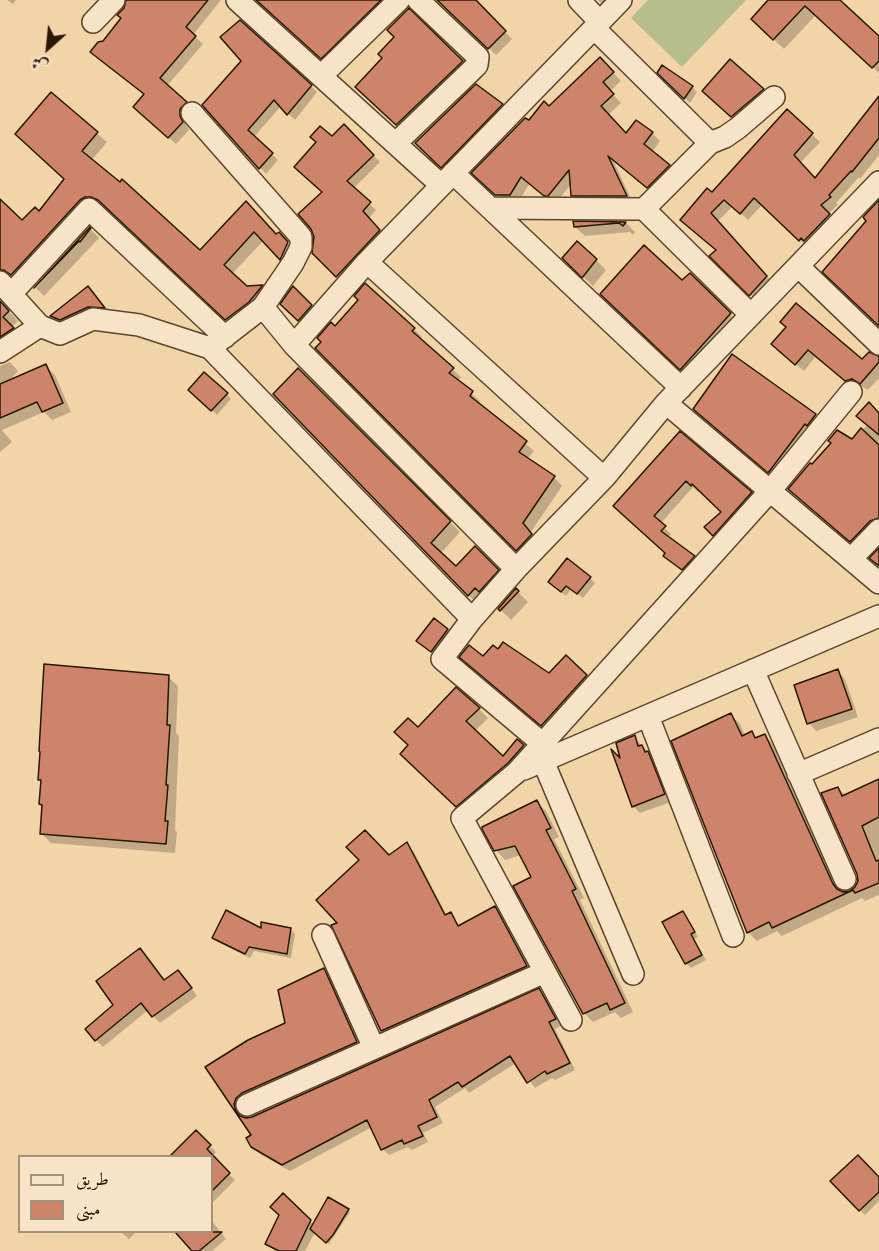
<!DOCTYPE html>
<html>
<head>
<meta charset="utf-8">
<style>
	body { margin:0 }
	#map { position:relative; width:879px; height:1251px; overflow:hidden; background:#f2d4a9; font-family:"EB Garamond",Amiri,serif }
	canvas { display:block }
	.legend { position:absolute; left:18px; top:1155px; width:195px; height:78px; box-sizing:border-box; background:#f7e3c7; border:2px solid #a49179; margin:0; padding:8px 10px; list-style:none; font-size:18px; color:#271703 }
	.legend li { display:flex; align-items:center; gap:12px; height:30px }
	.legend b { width:30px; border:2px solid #a49179 }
	.north { position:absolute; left:18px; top:18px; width:60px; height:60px; -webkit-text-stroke:4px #f7e3c7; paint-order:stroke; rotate:207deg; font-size:16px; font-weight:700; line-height:24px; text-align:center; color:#271703 }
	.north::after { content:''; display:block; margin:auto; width:21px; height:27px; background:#271703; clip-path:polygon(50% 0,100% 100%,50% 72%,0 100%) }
</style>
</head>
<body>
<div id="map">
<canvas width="879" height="1251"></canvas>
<ul class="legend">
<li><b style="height:8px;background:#f7e3c7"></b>طريق</li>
<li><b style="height:16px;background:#ce836b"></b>مبنى</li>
</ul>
<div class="north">ش</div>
</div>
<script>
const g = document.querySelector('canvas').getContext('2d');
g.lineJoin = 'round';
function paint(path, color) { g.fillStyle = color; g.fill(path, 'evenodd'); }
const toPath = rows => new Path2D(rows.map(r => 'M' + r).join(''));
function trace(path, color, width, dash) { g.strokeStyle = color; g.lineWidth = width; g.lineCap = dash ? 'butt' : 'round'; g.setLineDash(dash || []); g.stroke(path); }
paint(toPath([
	[648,0,746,0,682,67,631,18]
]), '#b5be8c');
paint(toPath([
	[7,0,16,0,13,4],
	[128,0,221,0,193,35,203,44,167,86,193,110,187,117,186,125,189,130,176,144,142,114,145,95,92,52,104,42,119,23],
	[257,0,395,0,329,65],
	[438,0,474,0,512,39,496,55],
	[598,0,619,0,608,10],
	[770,0,838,0,879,38,879,73,816,15,784,49,763,29],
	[409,10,472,72,407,134,367,97,383,58],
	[600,59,621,81,610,91,621,103,608,115,627,135,652,133,660,141,652,152,677,173,656,194,613,160,633,203,580,203,572,195,571,184,556,203,553,203,529,184,518,203,505,202,473,173,530,122,549,108],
	[730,61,770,97,740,124,711,98],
	[659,72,692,87,697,92,690,103],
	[311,86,317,92,295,120,281,106,254,137,278,160,266,174,204,105],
	[51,95,107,142,91,161,200,252,246,203,277,236,279,234,297,252,290,267,264,240,232,274,247,287,262,286,271,295,236,328,103,206,96,205,15,279,10,278,2,270,0,201,22,223,39,213,65,180],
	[879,98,879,155,860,179,859,177,836,203,838,205,828,214,837,223,807,247,762,205,748,220,733,206,717,222,774,284,758,302,711,256,717,250,690,227,712,195,787,111,820,142,800,163,815,180],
	[502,105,511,114,451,175,417,143],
	[344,126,380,162,353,189,376,210,368,219,386,237,344,283,314,252,332,138],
	[575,223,626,223,635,232,633,235,630,232,585,236,575,227],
	[90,229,99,238,44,296,36,288],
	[564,258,596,260,606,270,593,286],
	[690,275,740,324,691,379,612,304,682,282],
	[365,286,414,329,422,337,420,340,461,377,457,381,480,401,478,404,534,451,527,459,554,477,562,486,531,532,539,543,525,558,317,348,360,300],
	[293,288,316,310,304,325,282,304],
	[93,292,108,312,65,324,56,321,52,316],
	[0,302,18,321,12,327,22,338,0,354],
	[787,327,862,361,879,358,879,378,868,390,861,386,854,388,816,356,804,371,780,352],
	[733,356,815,415,825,425,778,481,704,418],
	[10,362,18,371,7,383,45,366,55,375,71,412,52,420,44,412,2,430,12,442,0,452,0,366],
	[298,370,460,532,440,554,456,568,475,548,508,581,478,605,275,394],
	[190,390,227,394,231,399,217,415],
	[879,412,879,455,857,436],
	[680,433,758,500,720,541,706,527,723,512,700,490,698,492,693,487,660,524,671,534,668,538,700,563,690,575,672,562,667,553,622,513],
	[879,488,879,530,859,549,798,497],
	[590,578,595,583,583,598,571,589,566,596,555,587],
	[516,590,528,602,511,620,500,609],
	[434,620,452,635,437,656,423,645],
	[483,658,550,675,566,658,596,686,552,734,471,667],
	[837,671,845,679,858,717,816,731,809,723],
	[168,677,178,686,176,733,179,736,175,830,177,832,175,853,51,843,41,833,44,807,43,782,40,779],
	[479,709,488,718,475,731,503,758,517,741,532,755,466,815,402,754,418,729],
	[731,715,740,724,745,736,752,733,758,738,764,735,773,744,841,892,844,893,856,888,859,881,838,788,846,796,879,780,879,895,865,901,862,898,782,936,777,931,757,941,748,932],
	[634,737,655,760,671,802,640,813,633,806,623,762],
	[537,802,546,811,559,837,554,839,584,898,580,900,633,1012,621,1018,615,1012,593,1022,584,1013,533,878,521,855,505,860,496,850],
	[407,844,414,852,447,916,451,914,460,926,495,907,502,915,534,974,389,1038,382,1031,339,923,361,860,390,857],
	[683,912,698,937,694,939,706,960,691,968,686,963],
	[290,929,295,934,291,958,254,951,250,958,218,942,214,937],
	[140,950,165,981,185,979,197,996,160,1023,148,1010,103,1047,96,1040,115,1005],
	[323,969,330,976,363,1049,240,1112,242,1118,253,1118,539,990,546,997,561,1026,555,1029,575,1070,555,1080,552,1078,535,1088,516,1063,469,1093,465,1088,435,1107,443,1123,423,1133,428,1142,412,1150,408,1147,389,1155,382,1149,372,1127,290,1171,260,1154,253,1146,253,1136,208,1068,287,1024],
	[196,1132,216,1152,212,1156,235,1180,212,1203,212,1156,172,1156],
	[879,1179,879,1201,865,1215,832,1181],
	[283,1195,314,1225,348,1210,350,1212,329,1244,315,1232,305,1251,275,1251,267,1244,280,1215],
	[212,1221,226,1239,212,1251,194,1251,177,1232,212,1232],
	[121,1232,136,1232,129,1239]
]), '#0003');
const building = toPath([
	[126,0,208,0,186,27,196,36,160,78,187,102,180,109,180,116,183,122,168,138,133,107,144,94,90,52,98,42,103,41,121,18,117,15,124,8,126,0],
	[256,0,381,0,321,59,256,0],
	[437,0,476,0,506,31,488,49,437,0],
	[768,0,840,0,879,36,879,61,872,68,805,6,773,40,751,19,768,0],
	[409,8,463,61,396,125,355,87,382,58,378,54,394,37,387,30,409,8],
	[240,20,312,85,287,115,274,100,248,130,273,153,259,169,202,105,241,61,220,37,240,20],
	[600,57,614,72,603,82,614,94,601,106,626,133,636,120,653,132,644,144,670,165,647,188,608,156,627,196,571,196,569,170,548,196,544,196,521,177,510,195,495,195,471,173,525,118,529,120,544,101,549,106,600,57],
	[730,59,764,89,731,117,702,91,730,59],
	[662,65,693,86,684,99,657,73,662,65],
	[476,84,503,104,441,168,415,143,476,84],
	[51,92,98,132,82,151,120,182,122,179,200,250,246,201,276,234,279,232,288,242,280,260,254,232,224,265,247,286,263,285,249,302,225,320,98,200,91,197,85,197,80,200,11,275,4,270,0,270,0,199,22,220,35,207,39,211,64,179,15,134,51,92],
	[879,96,879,138,852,172,851,171,829,195,831,197,821,205,830,214,804,241,801,238,799,241,754,198,740,214,724,200,711,213,767,276,749,296,709,256,716,250,680,220,707,188,712,192,787,109,813,133,794,155,815,178,879,96],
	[344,124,374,155,347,181,371,202,363,211,380,230,336,277,312,253,314,237,311,229,298,214,322,192,294,167,316,142,310,137,320,126,332,136,344,124],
	[879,200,879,326,822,272,866,221,863,217,879,200],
	[573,221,626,222,623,226,619,223,574,227,573,221],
	[90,227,91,228,80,242,79,241,34,288,90,227],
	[577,241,597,259,582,278,562,258,577,241],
	[644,245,682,280,690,273,731,313,680,370,600,294,644,245],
	[365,283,415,328,412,331,454,368,449,373,473,391,470,396,527,441,519,452,555,476,523,523,532,534,516,551,315,348,321,342,317,338,331,322,335,326,358,300,354,296,365,283],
	[88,286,105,308,88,307,60,320,50,316,88,286],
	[293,286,312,305,298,321,280,304,293,286],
	[0,301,9,311,3,317,14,328,0,337,0,301],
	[796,303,862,359,869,352,879,356,879,362,860,384,852,379,845,381,808,350,795,365,771,344,786,327,780,322,796,303],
	[732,354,816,414,807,426,805,424,768,473,693,409,732,354],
	[46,364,63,403,42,412,37,402,0,418,0,384,46,364],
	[298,368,451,521,431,543,456,566,475,546,499,570,479,592,475,588,468,596,273,394,298,368],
	[204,372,228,393,211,411,188,390,204,372],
	[869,402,879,413,879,435,856,416,869,402],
	[861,428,879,445,879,518,870,521,850,542,788,489,810,463,812,464,831,443,828,441,837,430,852,439,861,428],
	[680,431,752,492,713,536,704,527,721,512,692,484,691,486,686,481,654,516,666,526,661,531,695,556,682,570,663,556,665,553,613,506,680,431],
	[879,548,879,566,869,558,879,548],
	[567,558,591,577,577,594,566,586,561,592,548,582,567,558],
	[516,588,519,591,500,611,498,609,516,588],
	[434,618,448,629,431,652,416,641,434,618],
	[503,642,549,673,566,655,587,675,541,726,459,657,469,645,483,656,493,645,498,649,503,642],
	[44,664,169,675,167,725,170,725,166,785,168,785,165,821,168,821,166,844,40,834,42,805,39,804,41,780,38,780,40,752,39,751,44,664],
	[838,669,852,709,807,724,794,685,838,669],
	[456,687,480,708,466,721,503,756,517,739,524,745,508,763,456,807,400,754,408,745,394,732,408,718,418,727,456,687],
	[731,713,742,736,752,731,755,738,765,734,833,884,837,889,843,892,850,891,855,887,858,881,857,874,821,793,838,787,842,796,879,779,879,817,862,826,876,861,879,860,879,883,855,893,853,890,772,928,769,922,747,933,671,741,731,713],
	[635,735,638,746,642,745,645,752,648,751,665,794,632,807,611,749,620,758,616,743,635,735],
	[537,800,551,828,546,830,576,889,572,891,625,1003,610,1010,607,1003,583,1014,513,886,531,877,515,846,494,851,482,829,482,827,537,800],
	[365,830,389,855,407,842,445,915,451,912,458,926,495,906,527,966,381,1031,331,925,337,923,316,900,359,860,346,847,365,830],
	[226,910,261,928,261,922,291,928,287,954,249,947,245,954,212,938,226,910],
	[683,911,695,932,691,934,702,955,685,964,662,922,683,911],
	[140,948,164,980,178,970,192,988,152,1017,141,1003,95,1041,85,1029,113,1005,96,981,140,948],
	[324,968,357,1042,242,1093,236,1098,234,1104,236,1111,240,1116,246,1118,252,1117,539,988,556,1019,549,1022,570,1063,547,1074,545,1071,527,1083,510,1056,462,1087,458,1082,429,1100,437,1117,418,1126,423,1136,404,1144,402,1140,381,1150,367,1120,282,1165,251,1147,246,1138,251,1135,205,1067,248,1040,285,1023,278,990,324,968],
	[196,1130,211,1145,207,1149,230,1173,212,1191,212,1156,170,1156,196,1130],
	[858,1155,879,1177,879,1192,859,1211,830,1181,858,1155],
	[283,1193,311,1220,296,1251,279,1251,265,1244,279,1215,270,1207,283,1193],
	[328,1197,349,1209,333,1235,326,1243,310,1229,328,1197],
	[175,1232,222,1232,199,1251,192,1251,175,1232]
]);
paint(building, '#ce836b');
trace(building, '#271703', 1.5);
const minor = toPath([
	[237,0,441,185],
	[93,22,114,0],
	[322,75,399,0],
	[192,113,301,237,301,247,293,263,263,307],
	[396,143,471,71,477,65,478,57,418,0],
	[710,143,725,137,738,128,774,97],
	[453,173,681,388],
	[490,208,644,209,710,143,594,28,621,0],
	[644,209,751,315],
	[367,262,604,478,666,403,879,182],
	[798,266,879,344],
	[0,282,40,326,60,334,93,319,139,325,210,348],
	[11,294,89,209,225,337],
	[294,345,367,262,600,22,579,0],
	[0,352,40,326],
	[666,403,879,583],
	[851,559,879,530],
	[472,619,210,348,263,307,294,345,516,569],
	[753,670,845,879],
	[648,716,733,936],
	[543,744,442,659,472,619,516,569,604,478],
	[543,761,633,974],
	[524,769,879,616],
	[798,774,879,739],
	[323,935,374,1048],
	[571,1020,462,818,517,772,770,491,851,392],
	[247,1105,545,972]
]);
trace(minor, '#5a462c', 24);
trace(minor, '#f7e3c7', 21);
</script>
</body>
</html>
